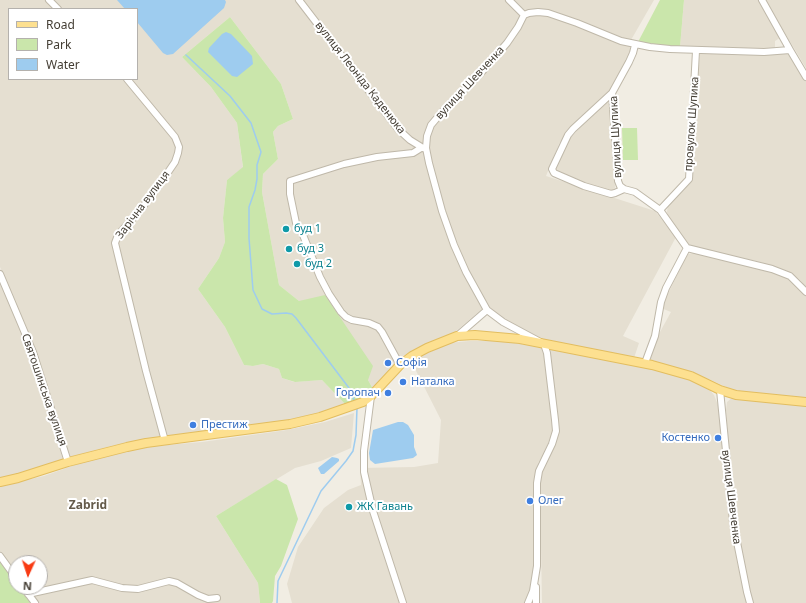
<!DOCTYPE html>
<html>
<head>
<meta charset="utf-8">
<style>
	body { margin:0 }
	#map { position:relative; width:806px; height:603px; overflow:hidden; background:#f1ede3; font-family:"Noto Sans",sans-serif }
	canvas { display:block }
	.legend { position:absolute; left:8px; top:8px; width:130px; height:72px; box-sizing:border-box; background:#fff; border:1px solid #b4b1ad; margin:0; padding:5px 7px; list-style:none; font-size:12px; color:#433d33 }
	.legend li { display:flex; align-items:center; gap:8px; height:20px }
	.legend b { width:20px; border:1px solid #b4b1ad }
	.north { position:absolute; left:8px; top:555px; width:40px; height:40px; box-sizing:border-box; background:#fff; border:1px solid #b4b1ad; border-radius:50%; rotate:183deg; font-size:11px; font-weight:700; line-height:16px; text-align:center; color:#433d33 }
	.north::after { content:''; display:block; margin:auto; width:14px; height:18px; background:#f83a13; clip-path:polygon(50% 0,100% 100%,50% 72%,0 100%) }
</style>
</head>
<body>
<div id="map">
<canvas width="806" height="603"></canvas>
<ul class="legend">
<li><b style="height:5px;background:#fde090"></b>Road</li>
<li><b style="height:11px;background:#cae6ab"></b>Park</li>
<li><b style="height:11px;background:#9eccef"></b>Water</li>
</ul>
<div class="north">N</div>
</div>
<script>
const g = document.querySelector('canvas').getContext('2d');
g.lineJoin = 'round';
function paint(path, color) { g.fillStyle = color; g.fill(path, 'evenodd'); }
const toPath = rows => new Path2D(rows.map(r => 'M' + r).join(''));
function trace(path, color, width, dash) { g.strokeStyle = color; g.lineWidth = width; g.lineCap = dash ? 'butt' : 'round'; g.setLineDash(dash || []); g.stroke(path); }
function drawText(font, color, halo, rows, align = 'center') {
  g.font = font + ' "Noto Sans",sans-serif'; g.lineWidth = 4; g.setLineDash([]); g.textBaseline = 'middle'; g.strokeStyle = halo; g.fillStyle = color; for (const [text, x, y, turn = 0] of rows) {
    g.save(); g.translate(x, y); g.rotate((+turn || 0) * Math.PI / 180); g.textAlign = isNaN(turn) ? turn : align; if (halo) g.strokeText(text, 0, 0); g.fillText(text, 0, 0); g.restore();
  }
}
paint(toPath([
	[0,0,654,0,631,40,632,53,610,92,573,125,559,144,546,176,655,211,676,237,623,336,639,343,633,361,546,341,520,330,507,322,488,306,482,309,455,332,403,356,373,389,368,380,299,301,279,285,262,192,263,174,278,159,273,132,278,126,293,119,281,84,230,17,182,57,211,87,237,123,243,168,227,180,223,218,225,242,219,258,198,289,225,327,244,365,253,366,263,364,279,369,282,378,294,382,322,380,345,404,314,414,282,421,157,437,111,446,70,457,35,347,0,267],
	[9,9,137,9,137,79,9,79],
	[684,0,759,0,780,38,775,41,775,49,680,47],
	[765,0,806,0,806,68],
	[700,52,790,54,806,82,806,287,799,279,784,271,760,262,688,246,668,216,667,212,668,204,691,171],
	[606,101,611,105,615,188,610,191,582,183,554,170,570,138],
	[695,253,767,270,789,278,806,294,806,399,737,392,711,380,651,361,651,357,655,341,671,312,661,308,684,261,688,254],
	[0,281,31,352,63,460,32,471,0,478],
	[469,341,501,341,542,347,544,349,552,413,553,430,545,452,538,463,535,481,533,500,536,566,532,587,526,603,292,603,287,584,298,547,324,508,348,490,361,485,360,468,414,467,438,463,441,420,411,361,432,348,448,343],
	[550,348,648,367,694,380,708,388,714,395,718,405,730,517,737,562,747,603,542,603,540,490,542,469,556,437,548,353],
	[733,397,806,405,806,603,754,603,750,594,740,545,732,489,726,410,727,402],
	[354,413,351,448,321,461,295,468,216,516,258,583,260,603,0,603,0,486,44,476,97,457,143,447,202,442,287,430,325,422],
	[16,563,40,563,40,587,16,587]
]), '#e5dfd1');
paint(toPath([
	[660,0,684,0,680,47,638,42],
	[230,17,281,84,293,119,278,126,273,132,278,159,263,174,262,192,279,285,299,301,325,295,373,366,368,380,373,389,366,396,355,401,345,404,322,380,295,382,282,378,279,369,263,364,253,366,244,365,225,327,198,289,219,258,225,242,223,218,227,180,243,167,237,123,211,87,182,57],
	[622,128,637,128,638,160,623,160],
	[276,479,287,485,298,519,281,566,275,576,273,601,272,603,260,603,258,583,216,516],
	[0,562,16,582,16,587,19,587,30,603,0,603]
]), '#cae6ab');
paint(toPath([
	[117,0,225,0,226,2,224,8,173,54,167,55,163,53,137,22,137,9,125,9],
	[226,32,231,34,252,56,253,64,237,77,232,76,208,52,209,48,222,34],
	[398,422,403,422,408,425,414,435,414,447,417,455,413,458,375,464,370,460,369,453,373,430],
	[332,457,337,458,339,459,339,461,324,474,321,474,318,468]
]), '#9eccef');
trace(toPath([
	[186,55,230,96,251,123,261,152,257,165,257,179,255,190,249,207,249,238,253,290,262,309,272,314,286,313,292,314,296,318,349,388,355,402],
	[277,603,278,581,321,491,346,461,353,451,356,435,357,408]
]), '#9eccef', 1.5);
const minor = toPath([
	[49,0,58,9],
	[299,0,398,129,410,140,423,148],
	[509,0,524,15,518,27,507,43,480,74,442,112,431,125,427,136,426,148,429,163,442,211,454,245,466,272,487,310,503,322,544,344,547,353,555,420,556,431,552,444,539,471,537,483,537,566,533,591,528,603],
	[762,0,790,50],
	[524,15,529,13,538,12,548,13,577,23,621,41,650,47,670,49,764,52,790,50,806,77],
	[635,45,633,53,629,62,612,93,618,181,620,186,624,189,635,192,660,210,687,248],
	[127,79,175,137,179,147,178,153,175,162,162,181,142,208,118,235,115,243,146,371,165,441],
	[612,93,573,129,568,135,552,169,554,173,584,186,611,194,615,193,624,189],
	[660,210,689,179,696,51],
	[687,248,772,269,790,276,806,292],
	[0,274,33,352,68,462],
	[457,336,487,310],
	[645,363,655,336,661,302,666,288,687,248],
	[400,365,382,332,378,327,369,323,352,320,346,317,341,312,329,294,320,277,303,235,296,223,290,194,290,181,344,164,377,157,413,153,421,148],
	[720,390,733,522,747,592,750,603],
	[371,396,364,451,364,472,373,511,403,603],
	[0,556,16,578],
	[23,587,35,603],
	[28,594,92,580,122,588,138,589,169,581,177,583,198,595,208,599,217,598],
	[536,603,536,587]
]);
const major = toPath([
	[0,482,18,478,68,462,127,447,146,443,290,424,320,417,363,402,371,396,400,365,412,356,427,348,457,336,475,335,520,339,652,365,691,376,720,390,736,395,806,402]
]);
trace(minor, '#bfb8a9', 8);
trace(major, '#e2bd60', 10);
trace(minor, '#fff', 6);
trace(major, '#fde090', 8);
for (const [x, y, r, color] of [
	[286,229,4,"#0f9aa8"],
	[289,249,4,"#0f9aa8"],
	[297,264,4,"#0f9aa8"],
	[388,363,4,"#3f7fe0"],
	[403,382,4,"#3f7fe0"],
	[388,393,4,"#3f7fe0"],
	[193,425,4,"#3f7fe0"],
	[718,438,4,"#3f7fe0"],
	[530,501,4,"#3f7fe0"],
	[349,507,4,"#0f9aa8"]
]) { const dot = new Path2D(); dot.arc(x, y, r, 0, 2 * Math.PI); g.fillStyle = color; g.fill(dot); trace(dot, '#fff', 1.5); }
drawText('11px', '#433d33', '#fff', [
	["вулиця Леоніда Каденюка",360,78,52],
	["вулиця Шевченка",470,83,-47],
	["провулок Шупика",692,124,-86],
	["вулиця Шупика",616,137,-93],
	["Зарічна вулиця",143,205,-53],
	["Святошинська вулиця",44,390,71],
	["вулиця Шевченка",731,497,83]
]);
drawText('11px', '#0d838f', '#fff', [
	["буд 1",294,229],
	["буд 3",297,249],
	["буд 2",305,264],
	["ЖК Гавань",357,507]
], 'left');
drawText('11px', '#366cbe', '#fff', [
	["Софія",396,363],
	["Наталка",411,382],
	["Горопач",380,393,"right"],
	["Престиж",201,425],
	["Костенко",710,438,"right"],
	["Олег",538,501]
], 'left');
drawText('bold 12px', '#655b4b', '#fff', [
	["Zabrid",88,506]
]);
</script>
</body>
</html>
